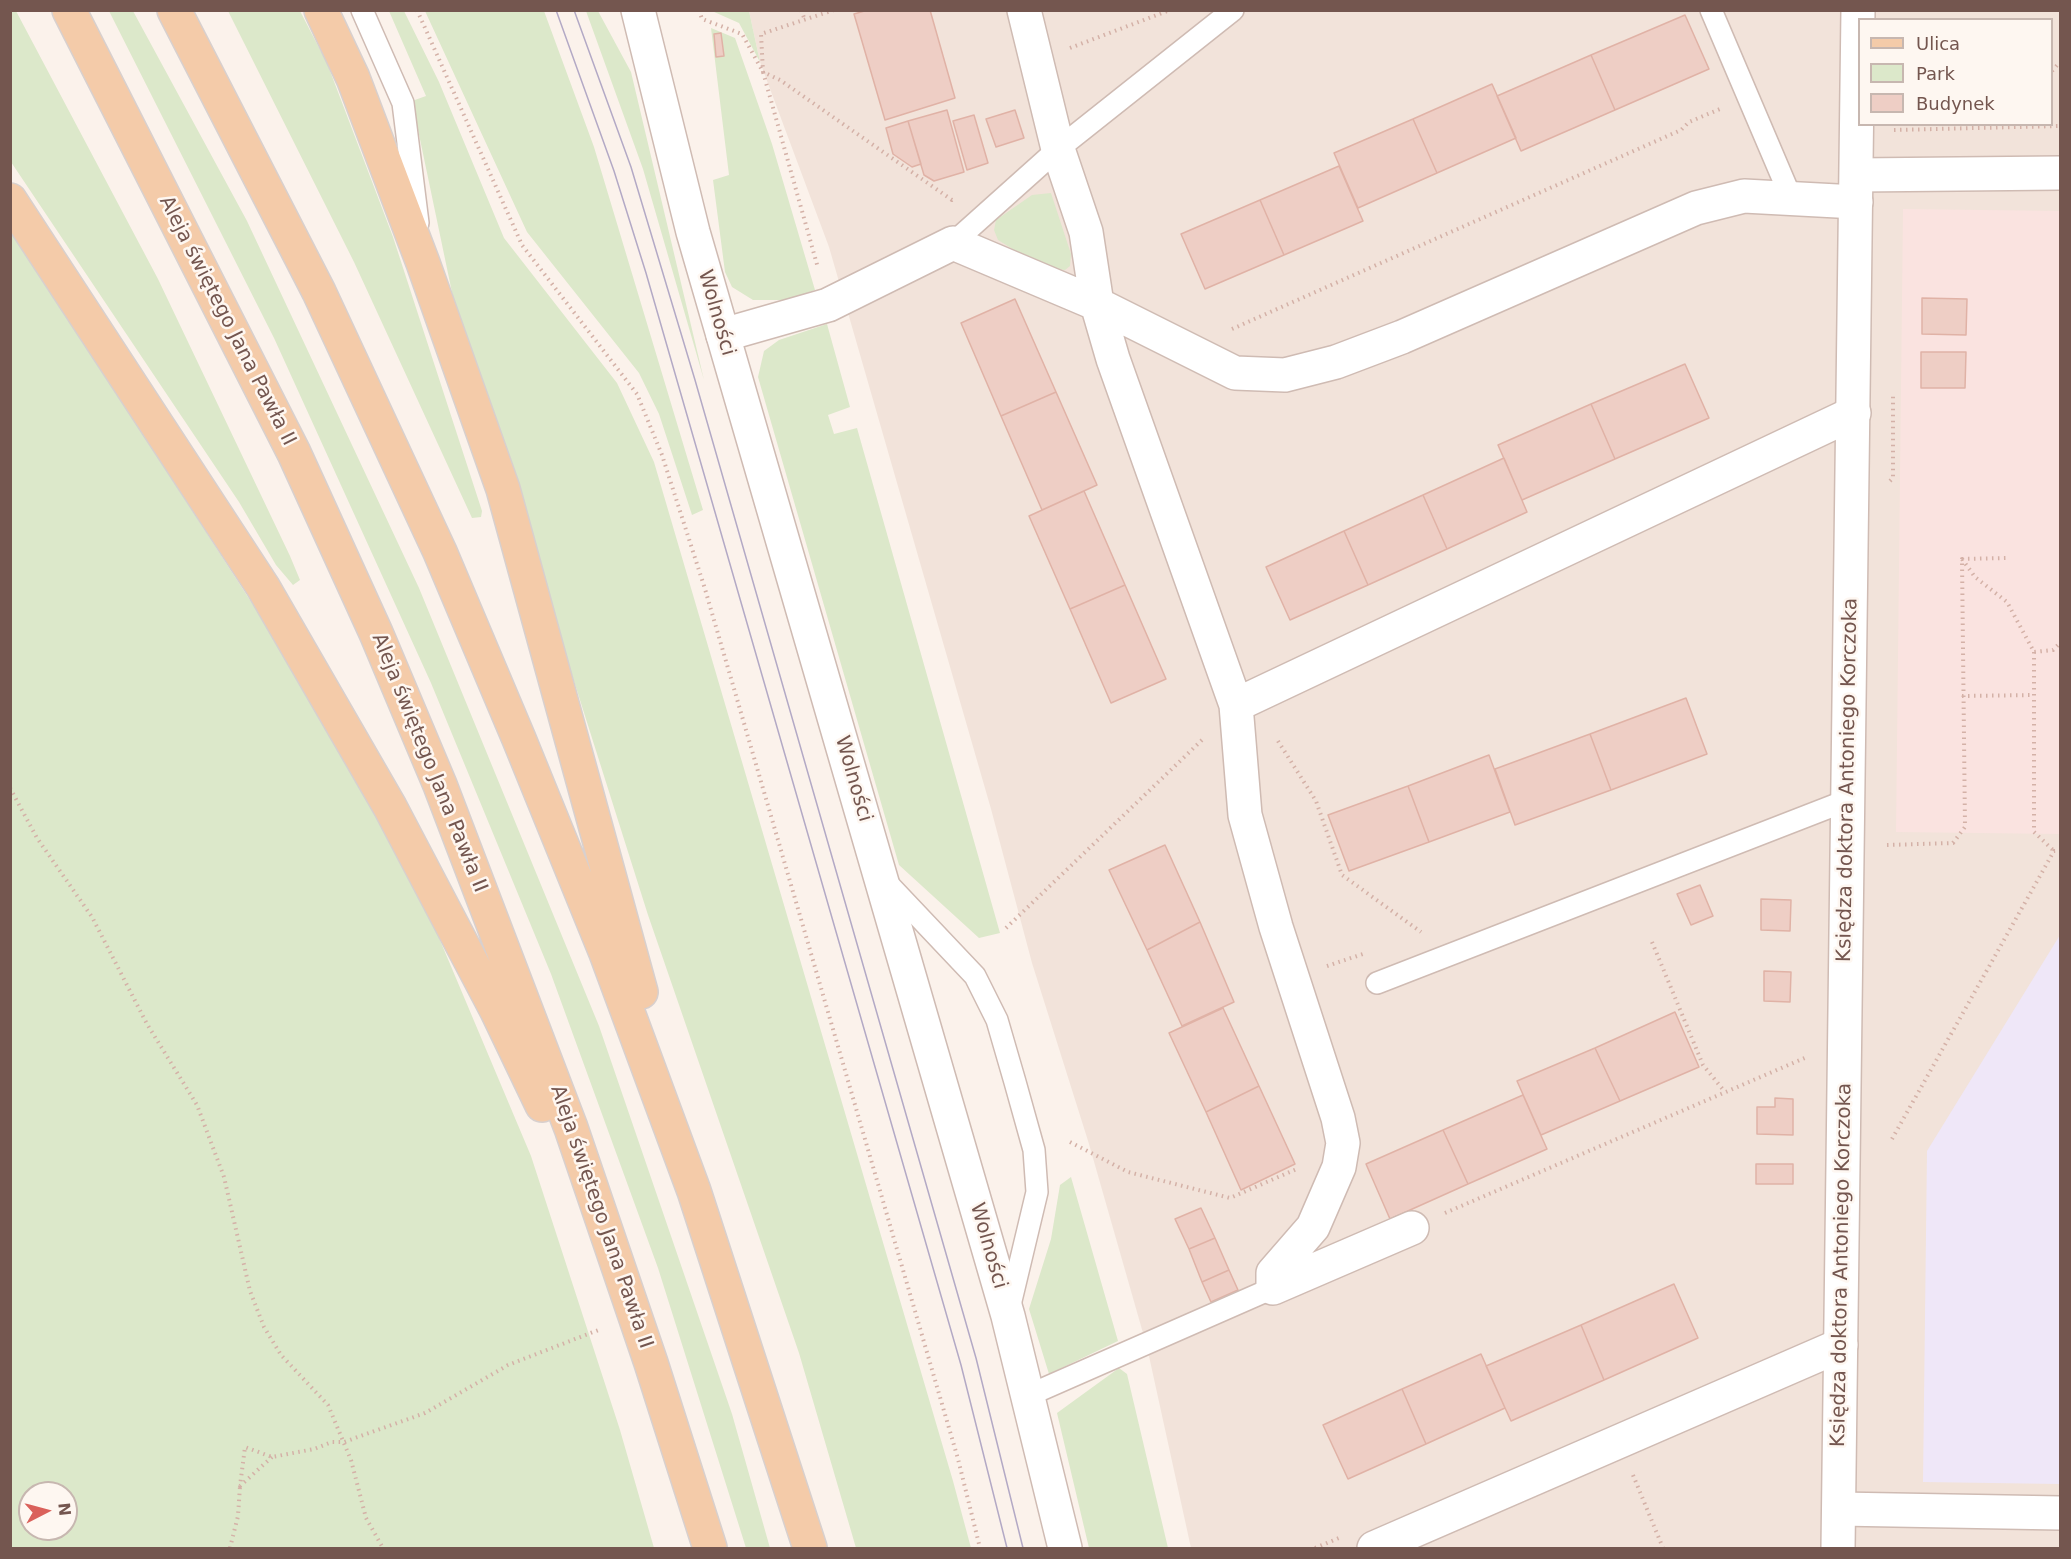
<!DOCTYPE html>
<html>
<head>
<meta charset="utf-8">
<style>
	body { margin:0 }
	#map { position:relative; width:2071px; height:1559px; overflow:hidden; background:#fbf2eb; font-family:"DejaVu Sans",sans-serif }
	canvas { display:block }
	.frame { position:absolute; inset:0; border:12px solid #74564f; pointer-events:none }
	.legend { position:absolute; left:1858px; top:18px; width:195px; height:108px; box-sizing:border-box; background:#fef7f1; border:2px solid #c7b7b0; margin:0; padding:8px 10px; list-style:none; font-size:18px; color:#74564f }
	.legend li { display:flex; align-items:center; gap:12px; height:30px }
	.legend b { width:30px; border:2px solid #c7b7b0 }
	.north { position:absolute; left:18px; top:1481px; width:60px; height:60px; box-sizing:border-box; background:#fef7f1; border:2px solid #c7b7b0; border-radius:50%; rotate:84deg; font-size:16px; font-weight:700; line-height:24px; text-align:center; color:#74564f }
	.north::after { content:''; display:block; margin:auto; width:21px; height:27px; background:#da615b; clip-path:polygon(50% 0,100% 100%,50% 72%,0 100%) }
</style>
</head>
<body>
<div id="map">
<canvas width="2071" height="1559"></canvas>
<div class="frame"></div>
<ul class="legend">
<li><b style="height:8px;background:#f4cba9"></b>Ulica</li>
<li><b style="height:16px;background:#dce8ca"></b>Park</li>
<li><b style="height:16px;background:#eecec5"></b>Budynek</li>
</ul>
<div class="north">N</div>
</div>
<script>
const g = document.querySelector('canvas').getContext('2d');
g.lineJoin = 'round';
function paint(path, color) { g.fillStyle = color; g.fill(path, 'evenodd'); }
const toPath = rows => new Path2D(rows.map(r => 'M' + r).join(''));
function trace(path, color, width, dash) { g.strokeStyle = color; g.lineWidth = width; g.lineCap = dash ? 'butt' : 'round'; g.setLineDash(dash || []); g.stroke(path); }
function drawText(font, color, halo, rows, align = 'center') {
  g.font = font + ' "DejaVu Sans",sans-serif'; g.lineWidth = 5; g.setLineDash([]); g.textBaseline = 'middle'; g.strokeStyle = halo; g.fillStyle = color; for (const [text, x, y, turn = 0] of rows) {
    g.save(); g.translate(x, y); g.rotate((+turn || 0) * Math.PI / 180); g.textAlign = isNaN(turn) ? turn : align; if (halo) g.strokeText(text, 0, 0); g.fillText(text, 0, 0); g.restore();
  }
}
paint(toPath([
	[749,11,2060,11,2060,1548,1191,1548,1147,1347,1089,1144,1032,963,991,809,829,247,760,62],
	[1860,20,2052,20,2052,124,1860,124]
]), '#f2e3da');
paint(toPath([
	[1903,209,2060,211,2060,834,1896,832]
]), '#fae3e0');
paint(toPath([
	[2060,935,2060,1484,1923,1482,1927,1151]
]), '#efe7f8');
paint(toPath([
	[10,11,16,11,158,279,290,556,300,580,293,585,276,565,239,502,11,162],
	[109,11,133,11,247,221,419,588,599,1026,732,1414,770,1548,746,1548,658,1268,551,974,431,683,274,338],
	[228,11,300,11,327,63,393,237,482,511,481,517,472,518,354,262],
	[389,11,404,11,439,82,504,238,617,383,654,462,953,1481,971,1548,856,1548,799,1353,648,915,454,302,412,101,426,96],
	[425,11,544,11,594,147,703,510,692,515,659,414,639,373,527,232],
	[586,11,598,11,631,72,704,380,643,169],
	[712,11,749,11,760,62,739,23],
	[711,28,735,38,772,144,815,290,787,300,753,300,732,287,725,272,713,180,729,175],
	[1051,193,1071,254,1070,266,1065,270,1042,267,998,240,994,230,996,220,1032,195],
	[10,229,334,730,434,926,531,1156,620,1430,654,1548,11,1548],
	[30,1493,66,1493,66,1529,30,1529],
	[827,324,850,407,828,415,834,434,857,428,1000,933,979,938,899,865,758,377,764,351,779,340],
	[1071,1177,1118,1341,1049,1374,1029,1309,1051,1239,1060,1185],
	[1119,1368,1127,1374,1168,1548,1089,1548,1057,1413]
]), '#dce8ca');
const building = toPath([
	[868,10,930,10,955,98,885,120,854,14,868,10],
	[1685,15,1709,69,1615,110,1591,55,1685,15],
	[721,33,724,56,716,57,714,34,721,33],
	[1591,55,1615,110,1521,151,1497,96,1591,55],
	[1492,84,1516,138,1437,173,1413,119,1492,84],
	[947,110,964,172,934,181,924,175,908,121,947,110],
	[1015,110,1024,138,996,147,986,119,1015,110],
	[974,115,988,163,967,170,953,121,974,115],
	[1413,119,1437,173,1358,208,1334,153,1413,119],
	[908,121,921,164,912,167,893,154,886,128,908,121],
	[1339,166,1363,221,1284,255,1260,200,1339,166],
	[1260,200,1284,255,1205,289,1181,234,1260,200],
	[1922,298,1967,299,1966,335,1922,334,1922,298],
	[1015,299,1056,392,1001,416,961,323,1015,299],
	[1921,352,1966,352,1965,388,1921,388,1921,352],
	[1685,364,1709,418,1615,459,1591,404,1685,364],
	[1056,392,1097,485,1042,510,1001,416,1056,392],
	[1591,404,1615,459,1522,500,1498,445,1591,404],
	[1504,458,1527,512,1447,549,1423,495,1504,458],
	[1084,491,1125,585,1070,609,1029,516,1084,491],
	[1423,495,1447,549,1368,585,1344,531,1423,495],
	[1344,531,1368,585,1290,620,1266,567,1344,531],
	[1125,585,1166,679,1111,703,1070,609,1125,585],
	[1686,698,1707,754,1611,790,1590,734,1686,698],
	[1590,734,1611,790,1515,825,1495,769,1590,734],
	[1489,755,1510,812,1429,842,1408,786,1489,755],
	[1408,786,1429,842,1349,871,1328,815,1408,786],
	[1165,845,1200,922,1147,950,1109,870,1165,845],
	[1700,885,1713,916,1691,925,1677,894,1700,885],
	[1761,899,1791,900,1790,931,1761,930,1761,899],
	[1200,922,1234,1002,1182,1026,1147,950,1200,922],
	[1764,971,1791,972,1790,1002,1764,1001,1764,971],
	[1223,1008,1259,1086,1206,1112,1169,1033,1223,1008],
	[1675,1012,1699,1067,1620,1101,1595,1048,1675,1012],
	[1595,1048,1620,1101,1541,1135,1517,1081,1595,1048],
	[1259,1086,1295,1164,1241,1190,1206,1112,1259,1086],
	[1523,1095,1547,1149,1468,1184,1443,1130,1523,1095],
	[1775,1098,1793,1099,1793,1135,1757,1134,1757,1107,1775,1107,1775,1098],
	[1443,1130,1468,1184,1390,1219,1366,1164,1443,1130],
	[1756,1164,1793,1164,1793,1184,1756,1184,1756,1164],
	[1201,1208,1215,1238,1189,1249,1175,1219,1201,1208],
	[1215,1238,1229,1270,1202,1282,1189,1249,1215,1238],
	[1229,1270,1238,1290,1211,1302,1202,1282,1229,1270],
	[1674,1284,1698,1338,1604,1380,1581,1325,1674,1284],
	[1581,1325,1604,1380,1511,1421,1486,1366,1581,1325],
	[1481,1354,1505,1408,1426,1444,1402,1389,1481,1354],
	[1402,1389,1426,1444,1348,1479,1323,1425,1402,1389]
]);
paint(building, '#eecec5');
trace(building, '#e0b2a6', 1.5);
const service = toPath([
	[362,10,403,103,418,223],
	[1711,10,1792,200],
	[953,243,1058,149,1233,10],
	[886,882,975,976,997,1020,1015,1082,1034,1150,1037,1192,1009,1309],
	[1377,983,1848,800],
	[1027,1396,1273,1288]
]);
const minor = toPath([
	[1024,10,1058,149,1086,232,1097,304,1113,359,1236,705,1245,815,1276,927,1338,1118,1343,1143,1339,1167,1313,1227,1273,1273,1273,1288,1412,1228],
	[1857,175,2060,173],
	[723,335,828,305,953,243,1097,304,1235,373,1285,375,1336,362,1402,337,1696,208,1744,196,1856,202],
	[1236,705,1854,413],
	[1839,1509,2060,1513],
	[1374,1548,1841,1345]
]);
const tertiary = toPath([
	[638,10,693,232,1008,1316,1065,1548],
	[1838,1548,1858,10]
]);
const primary = toPath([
	[69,10,294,453,376,633,440,785,571,1128,651,1363,710,1548],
	[174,10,319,292,440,552,519,739,606,953,694,1191,810,1548],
	[321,10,353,78,423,263,503,489,641,992],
	[10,200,263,587,390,807,497,1011,542,1105]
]);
trace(service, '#cfbbb3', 24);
trace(minor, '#cfbbb3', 36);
trace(tertiary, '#cfbbb3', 36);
trace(primary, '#d8d0ce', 36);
trace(toPath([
	[417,10,522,245,637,394,662,455,705,589,958,1459,980,1548],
	[699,10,702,19,742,34,763,72,818,268],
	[801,10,805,20],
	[834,10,761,34,763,72,780,80,952,200,955,198],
	[1070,48,1170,10],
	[2052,71,2060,62],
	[1894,130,2060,126],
	[1232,329,1681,130,1689,122,1720,109],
	[1890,481,1893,478,1893,393],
	[1962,559,1975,577,2007,602,2034,652,2053,650,2060,643],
	[2034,652,2034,832,2054,851],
	[1962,696,2034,695],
	[1278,741,1316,801,1342,875,1421,932],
	[10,788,37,838,92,917,147,1024,197,1105,224,1177,250,1291,264,1327,281,1355,328,1405,351,1460,366,1518,383,1548],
	[1887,845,1953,843,1965,827,1962,559,2009,558],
	[1006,928,1202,740],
	[1652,942,1703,1065,1725,1092],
	[1327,966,1363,954],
	[1892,1139,2054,851,2060,851],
	[1070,1142,1128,1172,1230,1198,1299,1168],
	[1445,1213,1807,1057],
	[272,1457,240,1486,245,1447,272,1457,314,1449,332,1442,344,1442,425,1413,508,1365,601,1329],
	[1633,1475,1663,1548],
	[230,1548,238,1516,240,1486],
	[1315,1548,1339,1538]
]), '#d4b1a7', 4, [1.5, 4.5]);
trace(service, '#fff', 21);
trace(minor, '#fff', 33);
trace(tertiary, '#fff', 33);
trace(primary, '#f4cba9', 33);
trace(toPath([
	[556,10,614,171,646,273,961,1365,1007,1548],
	[574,10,631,167,695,380,976,1358,1023,1548]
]), '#b3a9c5', 1.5);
drawText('20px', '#74564f', '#fef7f1', [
	["Wolności",716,313,74],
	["Aleja świętego Jana Pawła II",227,321,63],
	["Aleja świętego Jana Pawła II",429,763,68],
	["Wolności",853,779,74],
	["Księdza doktora Antoniego Korczoka",1848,780,-89],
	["Aleja świętego Jana Pawła II",601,1217,71],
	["Wolności",988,1246,74],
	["Księdza doktora Antoniego Korczoka",1842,1265,-89]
]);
</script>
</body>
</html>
